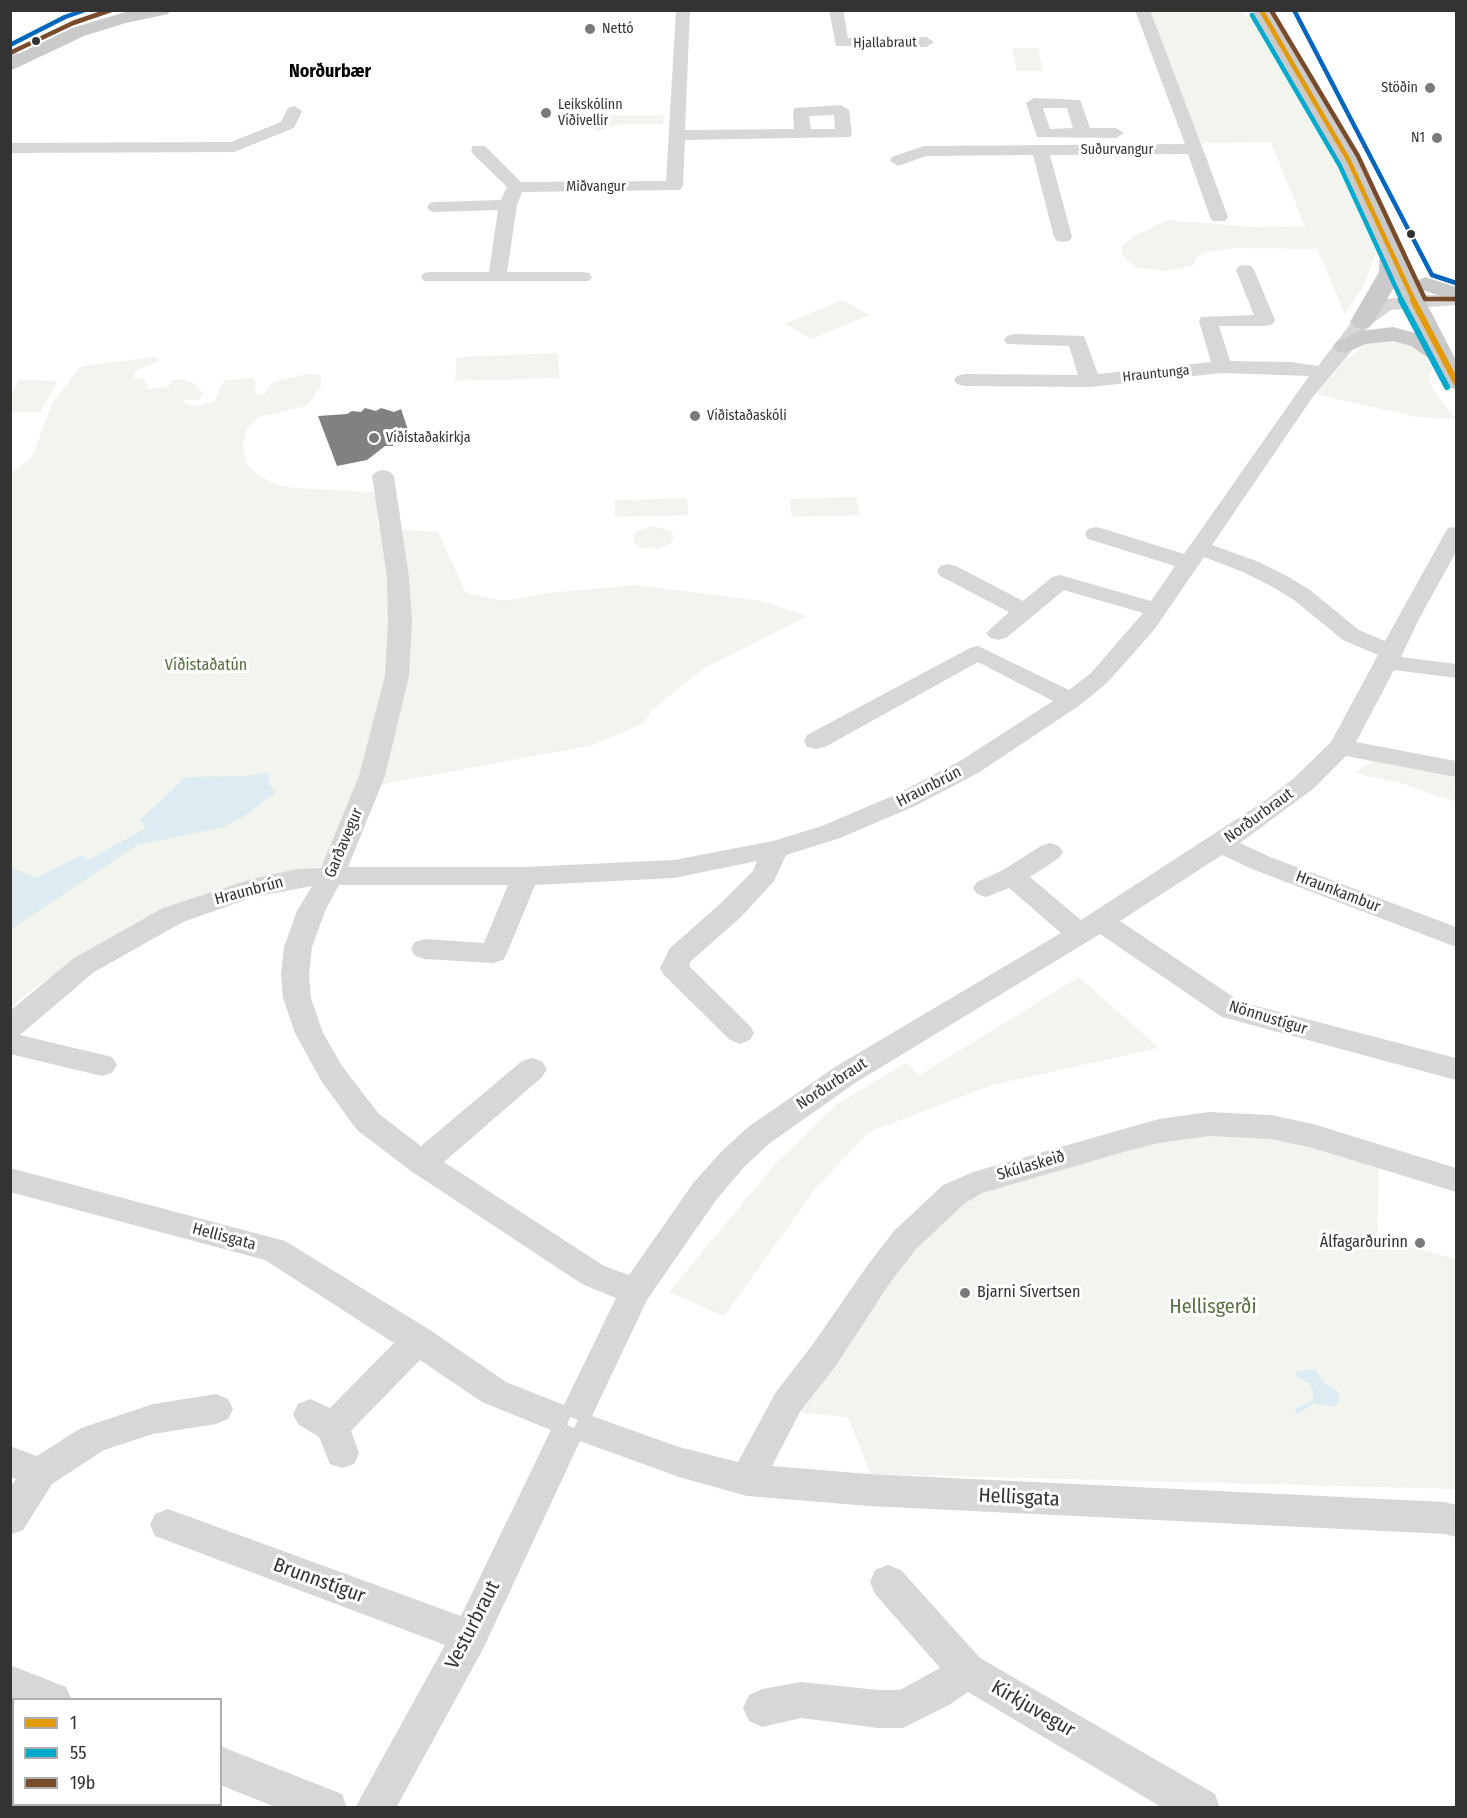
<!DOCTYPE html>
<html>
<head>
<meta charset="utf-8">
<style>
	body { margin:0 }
	#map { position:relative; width:1467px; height:1818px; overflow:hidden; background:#fff; font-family:"Fira Sans Condensed",sans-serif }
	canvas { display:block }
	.frame { position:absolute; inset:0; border:12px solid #333; pointer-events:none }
	.legend { position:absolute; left:12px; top:1698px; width:210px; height:108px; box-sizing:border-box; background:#fff; border:2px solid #adadad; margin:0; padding:8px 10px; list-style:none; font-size:18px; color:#333 }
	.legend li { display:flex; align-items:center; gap:12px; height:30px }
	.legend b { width:30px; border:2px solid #adadad }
</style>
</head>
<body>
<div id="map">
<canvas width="1467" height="1818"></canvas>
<div class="frame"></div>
<ul class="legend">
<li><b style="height:8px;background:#e39a05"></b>1</li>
<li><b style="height:8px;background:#00a9ce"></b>55</li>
<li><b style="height:8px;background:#7a4b2a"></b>19b</li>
</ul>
</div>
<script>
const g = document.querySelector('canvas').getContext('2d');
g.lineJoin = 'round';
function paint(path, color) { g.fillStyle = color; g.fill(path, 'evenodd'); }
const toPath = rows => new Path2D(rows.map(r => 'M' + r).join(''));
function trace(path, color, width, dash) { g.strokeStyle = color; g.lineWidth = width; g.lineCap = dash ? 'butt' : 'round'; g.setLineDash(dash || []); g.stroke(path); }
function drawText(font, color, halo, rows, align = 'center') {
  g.font = font + ' "Fira Sans Condensed",sans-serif'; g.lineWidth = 6; g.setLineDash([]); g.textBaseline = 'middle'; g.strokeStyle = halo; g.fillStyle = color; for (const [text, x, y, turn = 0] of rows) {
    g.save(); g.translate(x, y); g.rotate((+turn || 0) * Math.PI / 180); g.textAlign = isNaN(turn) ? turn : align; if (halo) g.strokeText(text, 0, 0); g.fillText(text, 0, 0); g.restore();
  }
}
paint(toPath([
	[1150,11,1240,11,1266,28,1303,89,1374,227,1377,251,1363,287,1345,314,1317,249,1233,248,1205,252,1195,259,1193,266,1167,271,1137,268,1122,255,1122,246,1135,236,1167,220,1255,227,1305,226,1271,142,1201,143],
	[1012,48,1038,48,1043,71,1017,71],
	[610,115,664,115,663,124,622,124,597,131,583,122],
	[842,300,869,315,812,339,785,324],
	[1392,338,1422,348,1433,366,1429,377,1432,388,1456,419,1416,417,1316,394,1344,362,1363,346,1373,340],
	[558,353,559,378,455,381,457,357],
	[156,357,158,361,135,371,134,378,142,379,148,385,148,389,168,387,172,380,183,379,195,384,203,394,198,400,184,400,185,404,198,406,215,401,224,380,253,378,256,382,255,392,259,395,264,394,273,382,306,374,321,375,321,387,306,406,263,416,257,418,247,429,243,443,246,463,257,474,275,484,295,488,376,492,378,528,438,532,466,593,504,601,547,593,635,585,761,601,807,616,703,669,651,711,644,723,593,745,357,789,329,866,294,870,77,960,33,989,11,1008,11,473,32,457,53,402,81,366],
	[19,380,58,381,40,412,11,412,11,394],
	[857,497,860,515,792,517,790,499],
	[687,498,688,515,615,517,615,500],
	[654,526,672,532,674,538,673,542,658,549,642,548,634,543,633,539,636,531],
	[1376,761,1456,775,1456,802,1400,783,1366,776,1356,771],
	[1079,977,1159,1048,992,1085,869,1132,816,1188,724,1316,669,1292,776,1163,837,1104,906,1063,920,1075],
	[1238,1129,1339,1153,1379,1169,1377,1238,1456,1259,1456,1489,871,1474,848,1417,801,1413,888,1271,965,1193,1084,1156]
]), '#f1f5ed');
paint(toPath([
	[269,773,269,784,276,792,243,817,224,827,137,845,11,929,11,867,36,878,82,855,88,860,146,828,140,820,186,777,243,776],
	[1311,1369,1317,1372,1322,1381,1337,1391,1340,1400,1336,1405,1331,1407,1314,1403,1298,1414,1295,1412,1295,1409,1313,1400,1313,1391,1309,1383,1298,1378,1295,1372]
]), '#ddebf3');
paint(toPath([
	[365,408,376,411,381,408,394,412,401,409,409,433,401,433,403,441,395,440,393,446,385,446,367,460,337,466,318,416,347,414,352,411,361,412]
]), '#818181');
paint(toPath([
	[676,10,690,10,685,130,794,129,793,111,795,108,841,105,849,110,852,134,850,137,685,140,683,186,680,190,522,192,517,205,507,272,583,272,589,273,592,277,589,281,424,281,421,277,424,273,430,272,489,272,498,210,436,212,430,211,427,207,430,203,436,202,501,200,507,187,473,154,471,150,473,146,485,146,521,182,666,181,676,10],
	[834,115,835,129,811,129,809,116,834,115],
	[829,10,843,10,848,38,926,37,934,42,926,47,836,46,829,10],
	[1135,10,1150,10,1203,149,1228,217,1225,221,1213,221,1210,217,1188,154,1050,155,1072,237,1069,241,1063,242,1057,241,1054,237,1033,155,926,156,898,166,890,161,892,157,924,146,1185,144,1135,10],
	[10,52,18,53,21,56,10,61,10,52],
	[1034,98,1080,100,1090,128,1116,128,1124,133,1116,138,1037,137,1026,103,1034,98],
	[1043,108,1067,108,1073,128,1050,129,1043,108],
	[294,106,302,111,294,128,234,152,10,153,10,143,231,142,281,122,288,108,294,106],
	[1245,265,1251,266,1254,270,1275,320,1273,324,1266,326,1219,326,1230,361,1291,362,1318,366,1355,318,1369,306,1387,299,1414,295,1456,295,1456,305,1391,310,1369,326,1350,353,1312,398,1212,545,1259,562,1287,576,1310,590,1359,630,1385,641,1445,533,1448,528,1456,527,1456,552,1419,619,1401,657,1456,664,1456,678,1394,670,1356,742,1456,761,1456,777,1346,756,1313,789,1240,843,1270,857,1456,927,1456,947,1252,869,1222,855,1120,921,1241,1002,1456,1058,1456,1080,1222,1017,1100,934,855,1083,770,1143,744,1167,716,1200,647,1300,592,1416,679,1447,738,1462,776,1392,813,1344,867,1266,894,1231,943,1185,973,1172,1159,1119,1209,1112,1271,1115,1313,1124,1456,1168,1456,1192,1313,1148,1271,1139,1209,1136,1159,1143,1127,1151,982,1193,965,1203,916,1249,889,1284,837,1364,800,1412,772,1466,869,1474,1445,1502,1456,1505,1456,1537,1445,1534,869,1506,747,1496,679,1477,580,1441,483,1649,396,1808,355,1808,445,1645,155,1536,150,1525,155,1514,168,1509,461,1616,551,1430,482,1402,420,1360,351,1431,359,1453,354,1464,342,1468,330,1464,319,1437,298,1424,293,1414,298,1404,310,1399,330,1408,394,1343,265,1260,10,1192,10,1168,285,1241,430,1330,506,1382,564,1405,616,1298,582,1284,411,1171,357,1130,322,1082,295,1033,283,998,281,974,284,947,297,911,312,886,254,897,183,922,94,972,20,1035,112,1057,117,1065,112,1073,102,1076,10,1054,10,1011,74,958,163,908,252,879,297,869,321,868,359,776,385,676,388,621,387,577,372,476,376,472,383,470,390,472,394,476,409,577,412,621,409,676,385,776,348,867,525,867,674,860,773,841,822,826,897,794,960,761,1053,701,978,662,825,747,816,749,807,747,804,741,807,735,970,648,978,646,1069,690,1091,673,1143,613,1064,590,1006,638,998,640,990,638,986,633,1009,612,940,576,937,571,940,566,948,564,956,566,1023,601,1052,577,1060,575,1151,601,1175,566,1088,539,1085,534,1088,529,1096,527,1104,529,1184,554,1309,376,1222,373,1090,387,964,386,957,384,954,380,957,376,964,374,1078,375,1069,346,1007,344,1004,340,1007,336,1014,334,1084,336,1098,374,1211,362,1199,321,1201,317,1254,315,1236,270,1239,266,1245,265],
	[1204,557,1243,572,1271,586,1294,600,1343,640,1378,655,1331,742,1295,777,1266,800,1081,920,1030,877,1059,858,1063,852,1059,846,1050,843,1041,846,1003,870,977,882,973,888,977,894,986,897,1009,888,1061,933,835,1067,748,1127,722,1151,694,1182,629,1275,604,1266,444,1162,542,1077,547,1069,542,1061,532,1058,522,1061,421,1146,379,1114,342,1066,323,1033,311,998,309,974,312,947,325,911,339,885,508,885,484,943,425,939,415,942,411,949,415,956,425,959,493,963,503,960,507,953,535,885,674,878,757,861,753,871,721,903,670,948,660,968,664,975,730,1040,740,1044,750,1040,754,1033,750,1026,689,966,691,961,741,917,774,881,786,855,840,838,915,806,978,773,1080,705,1107,683,1154,630,1204,557],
	[570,1417,578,1420,574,1428,567,1425,570,1417],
	[216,1394,228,1399,233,1409,228,1419,216,1424,153,1434,104,1450,52,1484,23,1530,10,1535,10,1488,16,1479,10,1477,10,1446,37,1456,81,1428,153,1404,216,1394],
	[888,1565,901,1570,980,1658,1215,1794,1220,1808,1163,1808,968,1692,949,1705,903,1728,878,1728,801,1718,762,1727,749,1721,743,1708,749,1695,762,1689,801,1682,878,1690,900,1690,940,1668,875,1594,870,1582,875,1570,888,1565],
	[10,1665,66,1687,72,1700,14,1700,14,1703,10,1701,10,1665],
	[220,1746,342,1794,347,1808,278,1808,220,1785,220,1746]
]), '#d7d7d7');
paint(toPath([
	[132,10,171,10,168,14,126,23,84,36,10,71,10,58,72,28,132,10],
	[1252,10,1270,10,1359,161,1415,282,1425,277,1456,287,1456,301,1419,289,1456,360,1456,389,1447,387,1433,361,1411,346,1393,341,1366,344,1345,353,1337,351,1333,346,1337,341,1360,331,1393,327,1419,334,1395,286,1370,327,1362,329,1354,327,1350,322,1379,272,1380,252,1339,161,1252,10]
]), '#cacaca');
trace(toPath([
	[1261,10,1349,161,1414,301]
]), '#e39a05', 4.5);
trace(toPath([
	[1413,300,1456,382]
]), '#e39a05', 6);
trace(toPath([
	[1252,15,1340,166,1402,301]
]), '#00a9ce', 4.5);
trace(toPath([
	[1401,300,1447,387]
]), '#00a9ce', 6);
trace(toPath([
	[1271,10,1358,156,1425,299,1456,299],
	[10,53,73,23,111,10]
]), '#7a4b2a', 4.5);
trace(toPath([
	[1294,10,1432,275,1456,283],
	[10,45,65,17,85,10]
]), '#0065bd', 4.5);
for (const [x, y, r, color] of [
	[590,29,6,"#7a7a7a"],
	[36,41,5,"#333"],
	[1430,88,6,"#7a7a7a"],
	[546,113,6,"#7a7a7a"],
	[1437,138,6,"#7a7a7a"],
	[1411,234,5,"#333"],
	[695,416,6,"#7a7a7a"],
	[374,438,6,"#7a7a7a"],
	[1420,1243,6,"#7a7a7a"],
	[965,1293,6,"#7a7a7a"]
]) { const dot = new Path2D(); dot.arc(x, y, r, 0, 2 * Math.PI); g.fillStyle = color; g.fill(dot); trace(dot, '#fff', 2); }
drawText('14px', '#333', '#fff', [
	["Nettó",602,29],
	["Stöðin",1418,88,"right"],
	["Leikskólinn",558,105],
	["Víðivellir",558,121],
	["N1",1425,138,"right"],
	["Víðistaðaskóli",707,416],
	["Víðistaðakirkja",386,438]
], 'left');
drawText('14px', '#333', '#fff', [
	["Hjallabraut",885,43,-1],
	["Suðurvangur",1117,150],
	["Miðvangur",596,187],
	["Hrauntunga",1156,374,-6]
]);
drawText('16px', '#56703f', '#fff', [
	["Víðistaðatún",206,666]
]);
drawText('16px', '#333', '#fff', [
	["Hraunbrún",929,787,-27],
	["Norðurbraut",1259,816,-36],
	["Garðavegur",344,843,-67],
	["Hraunbrún",249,891,-15],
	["Hraunkambur",1338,892,21],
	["Nönnustígur",1268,1018,17],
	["Norðurbraut",832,1084,-33],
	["Skúlaskeið",1031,1166,-16],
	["Hellisgata",224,1237,15]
]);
drawText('16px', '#333', '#fff', [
	["Álfagarðurinn",1408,1243],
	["Bjarni Sívertsen",977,1293,"left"]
], 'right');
drawText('bold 18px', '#000', '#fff', [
	["Norðurbær",330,72]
]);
drawText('20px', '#56703f', '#fff', [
	["Hellisgerði",1213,1307]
]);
drawText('20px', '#333', '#fff', [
	["Hellisgata",1019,1498,3],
	["Brunnstígur",319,1581,20],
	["Vesturbraut",473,1625,-63],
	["Kirkjuvegur",1033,1709,30]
]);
</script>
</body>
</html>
